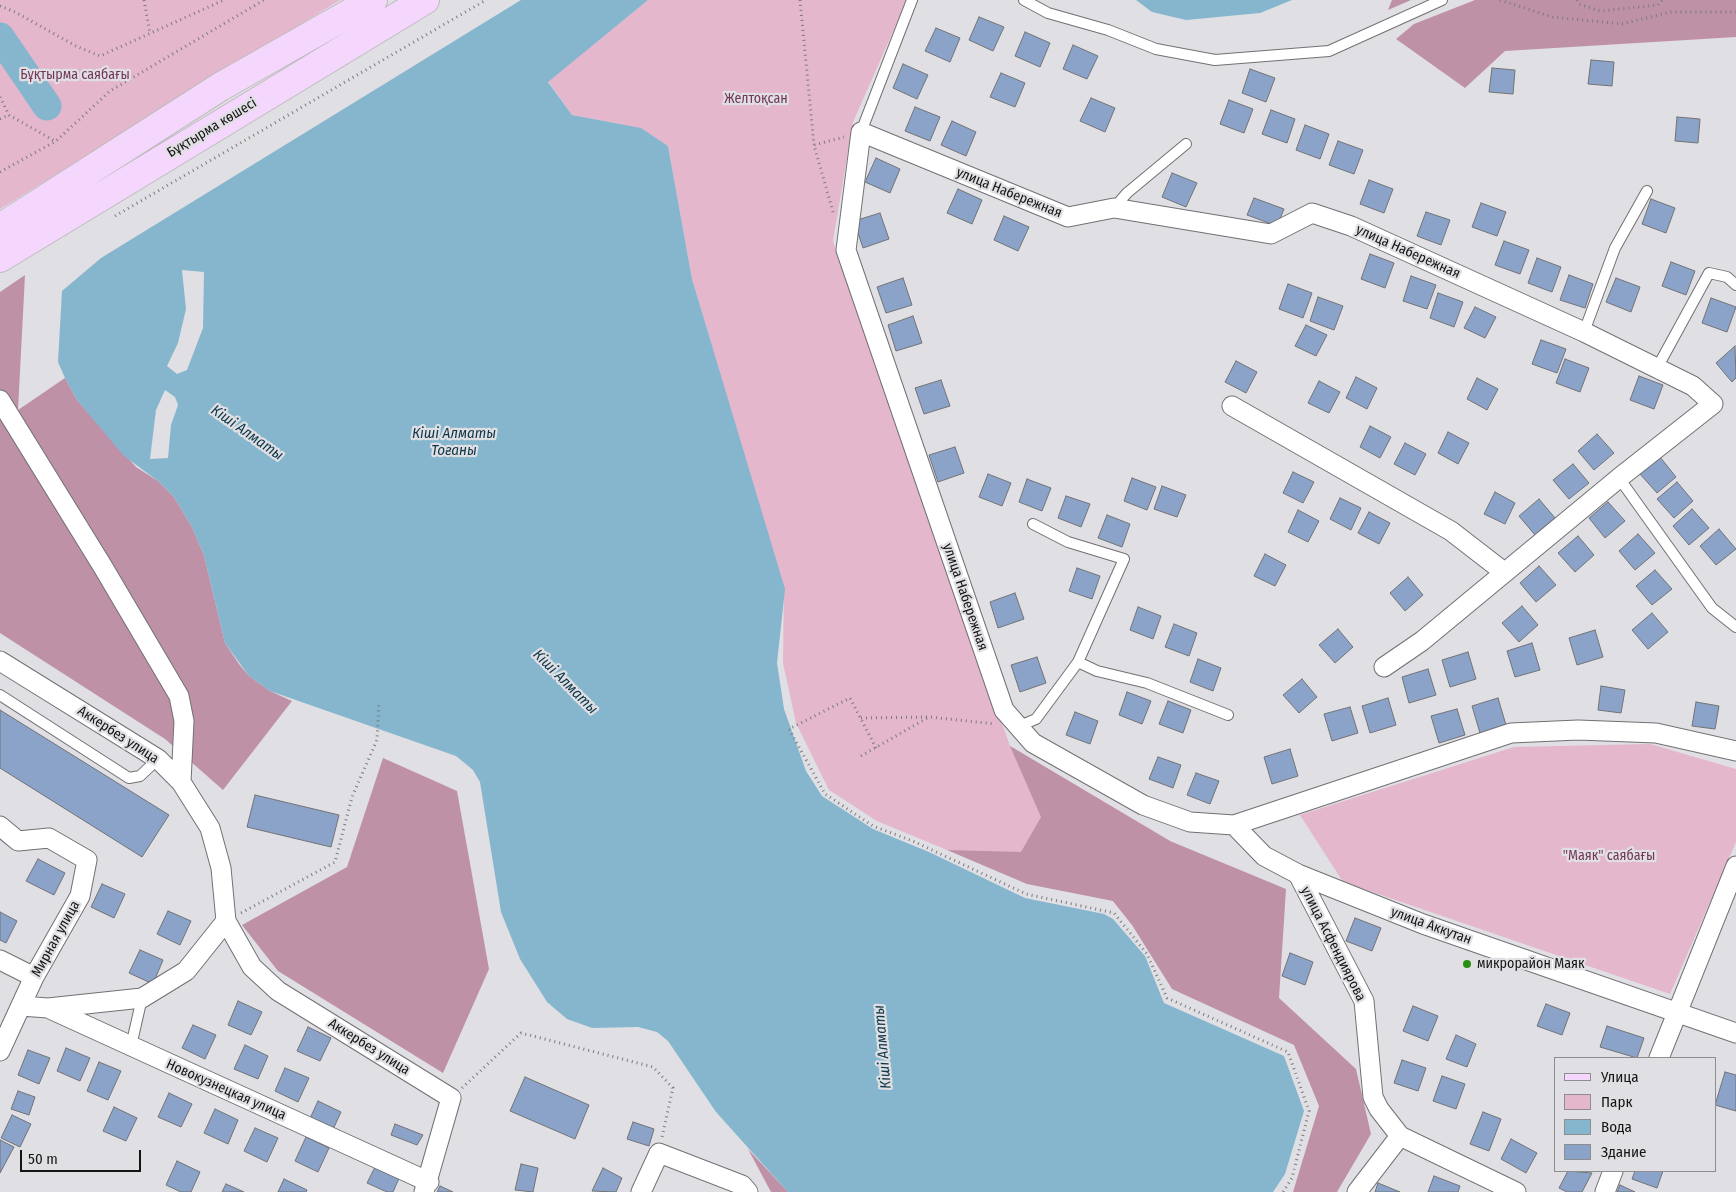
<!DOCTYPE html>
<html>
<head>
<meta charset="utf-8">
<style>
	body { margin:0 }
	#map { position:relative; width:1736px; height:1192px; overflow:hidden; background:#e0dfe3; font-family:"Fira Sans Condensed",sans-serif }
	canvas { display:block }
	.legend { position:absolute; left:1554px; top:1057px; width:162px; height:115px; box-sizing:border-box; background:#e0dfe3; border:1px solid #8e8e91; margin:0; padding:6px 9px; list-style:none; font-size:15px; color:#141415 }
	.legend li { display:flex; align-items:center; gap:10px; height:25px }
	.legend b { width:25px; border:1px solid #8e8e91 }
	.scale { position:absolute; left:20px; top:1150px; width:121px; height:22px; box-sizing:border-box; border:2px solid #141415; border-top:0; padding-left:6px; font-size:15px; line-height:18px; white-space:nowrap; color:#141415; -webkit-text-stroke:4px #e0dfe3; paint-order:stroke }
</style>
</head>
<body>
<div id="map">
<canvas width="1736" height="1192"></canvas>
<ul class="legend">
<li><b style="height:6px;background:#f5d6fd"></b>Улица</li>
<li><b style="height:14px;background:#e4b7cc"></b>Парк</li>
<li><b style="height:14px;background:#85b6ce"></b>Вода</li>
<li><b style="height:14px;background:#8ba3c9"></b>Здание</li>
</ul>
<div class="scale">50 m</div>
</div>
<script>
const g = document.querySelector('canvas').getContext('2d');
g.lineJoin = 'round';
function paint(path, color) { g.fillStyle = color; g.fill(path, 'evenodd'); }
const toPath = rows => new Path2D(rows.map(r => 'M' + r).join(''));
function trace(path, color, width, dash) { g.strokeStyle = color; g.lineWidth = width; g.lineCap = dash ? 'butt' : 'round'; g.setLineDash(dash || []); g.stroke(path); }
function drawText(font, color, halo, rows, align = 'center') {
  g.font = font + ' "Fira Sans Condensed",sans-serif'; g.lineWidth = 4.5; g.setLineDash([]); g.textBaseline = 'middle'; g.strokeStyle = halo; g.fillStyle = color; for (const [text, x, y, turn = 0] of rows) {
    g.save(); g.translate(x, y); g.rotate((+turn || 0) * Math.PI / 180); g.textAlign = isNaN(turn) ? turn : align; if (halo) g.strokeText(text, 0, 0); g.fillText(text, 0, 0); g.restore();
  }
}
paint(toPath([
	[0,0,340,0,0,209],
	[648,0,907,0,853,122,833,241,1010,746,1170,841,1132,925,1113,901,947,850,877,821,829,790,796,723,783,663,784,589,692,279,668,146,640,128,572,115,548,81],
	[1650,744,1736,769,1736,842,1670,994,1343,882,1300,815,1514,747]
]), '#e4b7cc');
paint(toPath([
	[1392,0,1411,0,1388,10],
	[1475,0,1736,0,1736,37,1505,51,1465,88,1396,39,1414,24],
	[25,275,18,410,65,378,77,400,136,467,158,481,174,497,192,527,204,555,225,643,239,664,249,676,270,691,292,701,223,790,165,739,0,633,0,402,17,409,0,390,0,292],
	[1010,746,1170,841,1286,889,1279,998,1356,1069,1371,1134,1337,1192,1293,1192,1319,1106,1294,1045,1172,989,1132,925,1113,901,1027,884,947,850,1021,852,1041,817],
	[383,758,457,791,489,969,443,1073,278,971,242,925,347,867],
	[748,1149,788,1192,771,1192]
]), '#bf91a7');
paint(toPath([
	[521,0,648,0,548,82,572,115,641,128,668,146,692,279,785,589,777,663,784,709,806,771,822,796,873,829,929,852,1025,898,1104,914,1113,919,1145,956,1164,1003,1284,1056,1304,1111,1285,1174,1273,1192,788,1192,716,1112,668,1041,657,1032,638,1027,592,1028,567,1019,547,1002,520,959,501,912,480,782,473,770,456,756,270,691,249,676,225,643,204,555,192,527,174,497,158,481,124,456,77,400,65,378,58,362,62,291,101,258],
	[182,270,204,272,203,328,187,370,177,374,167,366,178,343,186,309],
	[165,390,175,397,178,405,171,425,168,458,150,459,156,410],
	[1136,0,1292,0,1260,13,1186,20,1152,12]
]), '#85b6ce');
trace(toPath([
	[0,37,47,106]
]), '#85b6ce', 29);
const building = toPath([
	[979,17,1004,27,993,51,969,40,979,17],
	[936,28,960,38,950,62,925,51,936,28],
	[1025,32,1050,43,1040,67,1015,56,1025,32],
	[1073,45,1098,56,1087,79,1063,69,1073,45],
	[1591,60,1614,62,1612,86,1588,84,1591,60],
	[903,64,928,75,917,99,893,88,903,64],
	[1492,68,1515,70,1513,94,1489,92,1492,68],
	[1250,69,1275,78,1266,102,1242,93,1250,69],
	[1001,73,1025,83,1015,107,990,97,1001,73],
	[1091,98,1115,108,1105,132,1080,121,1091,98],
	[1229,100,1253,109,1244,133,1220,124,1229,100],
	[915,107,940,117,930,141,905,131,915,107],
	[1271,110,1295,119,1287,143,1262,134,1271,110],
	[1677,117,1700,119,1698,143,1675,141,1677,117],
	[952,121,976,132,966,156,941,145,952,121],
	[1305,125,1329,134,1320,159,1296,150,1305,125],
	[1338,141,1363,150,1354,174,1329,165,1338,141],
	[876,158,900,169,890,193,865,182,876,158],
	[1172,173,1197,183,1186,207,1162,197,1172,173],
	[1369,180,1393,189,1384,213,1360,204,1369,180],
	[958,189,982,200,972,224,947,213,958,189],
	[1254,198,1284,209,1277,226,1247,215,1254,198],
	[1651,199,1675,208,1666,233,1642,224,1651,199],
	[1481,203,1506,212,1497,236,1472,227,1481,203],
	[1426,212,1450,220,1441,245,1417,236,1426,212],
	[880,213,889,239,863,248,854,221,880,213],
	[1004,216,1029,227,1018,251,994,240,1004,216],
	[1504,241,1529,250,1520,274,1495,265,1504,241],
	[1370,254,1394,263,1385,288,1361,279,1370,254],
	[1537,258,1561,267,1552,292,1528,283,1537,258],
	[1671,262,1695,271,1686,295,1662,286,1671,262],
	[1569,275,1593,284,1585,308,1560,300,1569,275],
	[1411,276,1436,285,1427,309,1403,301,1411,276],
	[903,278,912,305,886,313,877,287,903,278],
	[1616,278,1640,287,1631,312,1606,302,1616,278],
	[1288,284,1312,293,1303,318,1279,309,1288,284],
	[1438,293,1463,302,1454,327,1430,318,1438,293],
	[1318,297,1343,306,1334,330,1310,321,1318,297],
	[1711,298,1736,307,1727,332,1702,323,1711,298],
	[1475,307,1496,317,1485,338,1464,328,1475,307],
	[913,316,922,343,896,351,888,325,913,316],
	[1306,325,1327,335,1316,356,1295,346,1306,325],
	[1541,340,1566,349,1557,373,1532,364,1541,340],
	[1735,346,1736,378,1732,382,1716,363,1735,346],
	[1565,359,1589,368,1580,392,1556,383,1565,359],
	[1236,361,1257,372,1246,393,1225,382,1236,361],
	[1639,376,1663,385,1654,409,1630,400,1639,376],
	[1356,377,1377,388,1367,409,1346,398,1356,377],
	[1477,378,1498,389,1487,410,1467,399,1477,378],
	[941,380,950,406,924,414,915,388,941,380],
	[1319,381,1340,392,1329,413,1308,403,1319,381],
	[1370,426,1391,437,1380,458,1360,447,1370,426],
	[1448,432,1469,443,1458,464,1438,453,1448,432],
	[1597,434,1614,453,1594,470,1578,451,1597,434],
	[1405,443,1426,454,1415,475,1394,464,1405,443],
	[955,447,964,473,938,482,929,455,955,447],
	[1660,457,1676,477,1657,493,1640,474,1660,457],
	[1573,464,1589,483,1569,499,1553,480,1573,464],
	[1293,472,1314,482,1303,503,1283,493,1293,472],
	[988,474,1011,483,1002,506,979,497,988,474],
	[1132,478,1156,487,1147,510,1124,501,1132,478],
	[1027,479,1051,488,1042,511,1019,502,1027,479],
	[1677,482,1693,501,1674,518,1657,499,1677,482],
	[1162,486,1186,495,1177,517,1154,509,1162,486],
	[1495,492,1515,503,1505,524,1484,514,1495,492],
	[1066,496,1090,504,1081,527,1058,518,1066,496],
	[1340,498,1361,508,1351,530,1330,519,1340,498],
	[1539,499,1555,518,1535,535,1519,516,1539,499],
	[1608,502,1625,521,1605,538,1589,518,1608,502],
	[1692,509,1709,528,1689,545,1673,526,1692,509],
	[1298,510,1319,521,1308,542,1288,532,1298,510],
	[1369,512,1390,523,1379,544,1358,533,1369,512],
	[1107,515,1130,524,1122,547,1098,538,1107,515],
	[1719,529,1736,549,1716,565,1700,546,1719,529],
	[1638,534,1655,553,1635,570,1619,551,1638,534],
	[1578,536,1594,555,1575,572,1558,553,1578,536],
	[1265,554,1286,565,1275,586,1254,576,1265,554],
	[1539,566,1556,585,1536,602,1520,583,1539,566],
	[1077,568,1100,576,1092,599,1069,591,1077,568],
	[1655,570,1672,589,1652,605,1636,586,1655,570],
	[1408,577,1423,595,1405,611,1390,593,1408,577],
	[1015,593,1024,619,998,628,990,602,1015,593],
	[1522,606,1538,625,1519,642,1502,623,1522,606],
	[1138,607,1161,616,1153,639,1130,630,1138,607],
	[1652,613,1668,632,1648,649,1632,630,1652,613],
	[1174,624,1197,633,1189,656,1165,647,1174,624],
	[1338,629,1353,647,1335,663,1319,645,1338,629],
	[1595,630,1603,657,1577,665,1569,638,1595,630],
	[1532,643,1540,670,1515,677,1507,651,1532,643],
	[1468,652,1476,679,1450,687,1442,660,1468,652],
	[1037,657,1046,683,1020,692,1011,665,1037,657],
	[1198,659,1221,668,1213,691,1190,682,1198,659],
	[1428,669,1436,695,1409,703,1402,677,1428,669],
	[1302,679,1317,697,1299,713,1283,695,1302,679],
	[1601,686,1625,690,1621,713,1598,710,1601,686],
	[1127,692,1151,701,1142,724,1119,715,1127,692],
	[1388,698,1396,725,1370,733,1362,706,1388,698],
	[1498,698,1506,725,1480,733,1472,706,1498,698],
	[1168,701,1191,710,1183,733,1159,724,1168,701],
	[1696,702,1719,706,1715,729,1692,726,1696,702],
	[1350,707,1358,733,1332,741,1324,714,1350,707],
	[1457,709,1465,735,1439,743,1431,716,1457,709],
	[0,710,169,815,142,857,0,768,0,710],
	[1075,712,1098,721,1090,744,1066,735,1075,712],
	[1290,749,1298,776,1272,784,1264,757,1290,749],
	[1158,757,1181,765,1173,788,1149,779,1158,757],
	[1196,773,1219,781,1210,804,1187,795,1196,773],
	[255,795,339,815,331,847,247,827,255,795],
	[38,859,65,873,54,895,26,881,38,859],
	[102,884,125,894,114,918,91,907,102,884],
	[168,911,191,921,180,945,157,934,168,911],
	[0,912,17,921,6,943,0,940,0,912],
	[1355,918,1381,928,1372,951,1346,941,1355,918],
	[140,950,163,960,153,984,129,973,140,950],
	[1290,953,1313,962,1305,985,1282,976,1290,953],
	[238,1001,262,1012,251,1035,228,1025,238,1001],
	[1546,1004,1570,1013,1562,1035,1537,1026,1546,1004],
	[1413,1006,1438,1016,1428,1041,1403,1031,1413,1006],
	[193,1025,216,1035,205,1059,182,1048,193,1025],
	[1607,1026,1644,1038,1637,1058,1600,1047,1607,1026],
	[308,1027,331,1038,320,1061,297,1051,308,1027],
	[1456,1035,1476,1044,1467,1067,1446,1059,1456,1035],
	[245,1045,268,1056,258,1079,234,1069,245,1045],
	[66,1048,90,1058,80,1081,57,1071,66,1048],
	[28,1050,50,1058,39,1084,18,1075,28,1050],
	[1402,1060,1426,1068,1418,1091,1394,1083,1402,1060],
	[99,1062,121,1071,108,1100,87,1091,99,1062],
	[285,1068,309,1078,298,1102,275,1091,285,1068],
	[1725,1072,1736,1075,1736,1111,1715,1105,1725,1072],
	[1442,1076,1465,1084,1456,1109,1433,1101,1442,1076],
	[525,1077,589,1105,575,1139,510,1111,525,1077],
	[18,1091,35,1097,29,1115,11,1109,18,1091],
	[169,1093,192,1104,181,1127,158,1117,169,1093],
	[318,1101,341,1112,330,1136,307,1125,318,1101],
	[114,1107,137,1118,126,1141,103,1131,114,1107],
	[215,1109,238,1120,228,1144,204,1133,215,1109],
	[1483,1112,1501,1119,1489,1151,1470,1144,1483,1112],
	[12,1115,31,1124,20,1147,1,1138,12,1115],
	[633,1122,654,1129,649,1146,627,1139,633,1122],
	[395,1124,423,1135,417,1145,391,1135,395,1124],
	[255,1128,278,1138,267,1162,244,1151,255,1128],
	[306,1137,329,1148,318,1172,295,1161,306,1137],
	[1511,1139,1537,1153,1526,1173,1501,1159,1511,1139],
	[0,1140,14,1147,0,1173,0,1140],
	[177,1161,200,1172,191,1192,181,1192,166,1185,177,1161],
	[521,1164,538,1168,533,1192,515,1190,521,1164],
	[376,1165,400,1176,393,1192,387,1192,367,1183,376,1165],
	[603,1168,622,1178,616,1192,592,1191,603,1168],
	[1568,1171,1592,1173,1582,1192,1567,1192,1559,1188,1568,1171],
	[1635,1171,1663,1171,1657,1188,1632,1179,1635,1171],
	[1434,1176,1460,1186,1458,1192,1428,1192,1434,1176],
	[284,1179,307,1190,306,1192,278,1192,284,1179],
	[1378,1183,1400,1192,1375,1192,1378,1183],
	[226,1184,244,1192,222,1192,226,1184],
	[1620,1185,1635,1192,1617,1192,1620,1185],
	[440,1186,453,1192,437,1192,440,1186]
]);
paint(building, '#8ba3c9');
trace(building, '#717376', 1);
const service = toPath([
	[1024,0,1048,13,1108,30,1156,49,1215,60,1329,51,1442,0],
	[861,132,912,0],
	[1114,208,1127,193,1186,144],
	[1584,332,1615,248,1647,191],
	[1657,368,1709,273,1727,277,1736,285],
	[1619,478,1712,608,1736,627],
	[1078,662,1097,671,1147,683,1228,715],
	[0,695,129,778,140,776,158,759],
	[1017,727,1036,719,1078,662,1124,559,1068,542,1033,524],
	[131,1046,142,998]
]);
const minor = toPath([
	[0,400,103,567,179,696,184,721,181,782],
	[1232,406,1451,531,1504,572],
	[0,661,158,759,181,782,210,828,221,868,226,921,186,971,142,998,48,1008],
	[1384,667,1422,641,1619,478,1713,404,1693,386,1584,332,1351,226,1312,213,1271,234,1114,208,1068,217,861,132,846,250,1004,710,1033,743,1143,805,1190,822,1234,825,1511,733,1578,730,1656,733,1736,751],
	[1234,825,1264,856,1298,874,1364,1001,1373,1097,1379,1109,1400,1136,1516,1192],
	[0,826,18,841,49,838,87,860,80,896,34,977,0,1051],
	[1298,874,1423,924,1736,1033],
	[226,921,252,967,278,991,451,1098,424,1192],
	[0,960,34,977],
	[21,1006,48,1008,429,1182],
	[1659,1058,1736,866],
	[641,1192,659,1153,742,1185,748,1192],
	[1357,1192,1400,1136],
	[1605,1192,1613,1171]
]);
const primary = toPath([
	[0,228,220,87,373,0],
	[0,258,425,0]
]);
trace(service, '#717174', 12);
trace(minor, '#717174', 21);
trace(primary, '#bdbdbd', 30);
trace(toPath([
	[144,0,150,34],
	[800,0,814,145],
	[1500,0,1552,17,1622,24,1670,12,1736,12],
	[1577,0,1579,4,1601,11,1658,5,1662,0],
	[0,6,15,12,76,46,100,56,224,0],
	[0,97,9,115,55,141],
	[0,119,9,115],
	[0,172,56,141,110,91,264,0],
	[833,212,814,145,844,137],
	[115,216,486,0],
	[861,718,930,717,995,724],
	[876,748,850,698,789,729,825,794,873,826,915,842,1026,894,1114,913,1147,954,1167,998,1288,1052,1309,1111,1292,1178,1283,1192],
	[861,756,929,717],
	[241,913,335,862,352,797,377,740,379,703],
	[462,1088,521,1033,653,1067,673,1088,662,1137]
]), '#7c7b7e', 3, [1, 4]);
trace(service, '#fff', 10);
trace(minor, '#fff', 19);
trace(primary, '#f5d6fd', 28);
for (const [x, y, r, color] of [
	[1467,964,5,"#298f10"]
]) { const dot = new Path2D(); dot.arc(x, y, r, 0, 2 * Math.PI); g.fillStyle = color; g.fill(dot); trace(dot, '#e0dfe3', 2); }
drawText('14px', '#733757', '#e0dfe3', [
	["Бұқтырма саябағы",75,75],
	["Желтоқсан",756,99],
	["\"Маяк\" саябағы",1609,856]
]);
drawText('14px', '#141415', '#e0dfe3', [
	["Бұқтырма көшесі",212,128,-31],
	["улица Набережная",1009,193,22],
	["улица Набережная",1408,252,24],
	["улица Набережная",965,597,71],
	["Аккербез улица",118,735,33],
	["улица Аккутан",1431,926,20],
	["Мирная улица",56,939,-61],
	["улица Асфендиярова",1333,944,63],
	["Аккербез улица",369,1047,32],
	["Новокузнецкая улица",226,1090,24]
]);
drawText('14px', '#141415', '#e0dfe3', [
	["микрорайон Маяк",1477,964]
], 'left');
drawText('italic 15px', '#0d384a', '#e0dfe3', [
	["Кіші Алматы",247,433,35],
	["Кіші Алматы",454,434],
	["Тоғаны",454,451],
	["Кіші Алматы",565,682,45],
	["Кіші Алматы",883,1047,-95]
]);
</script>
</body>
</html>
